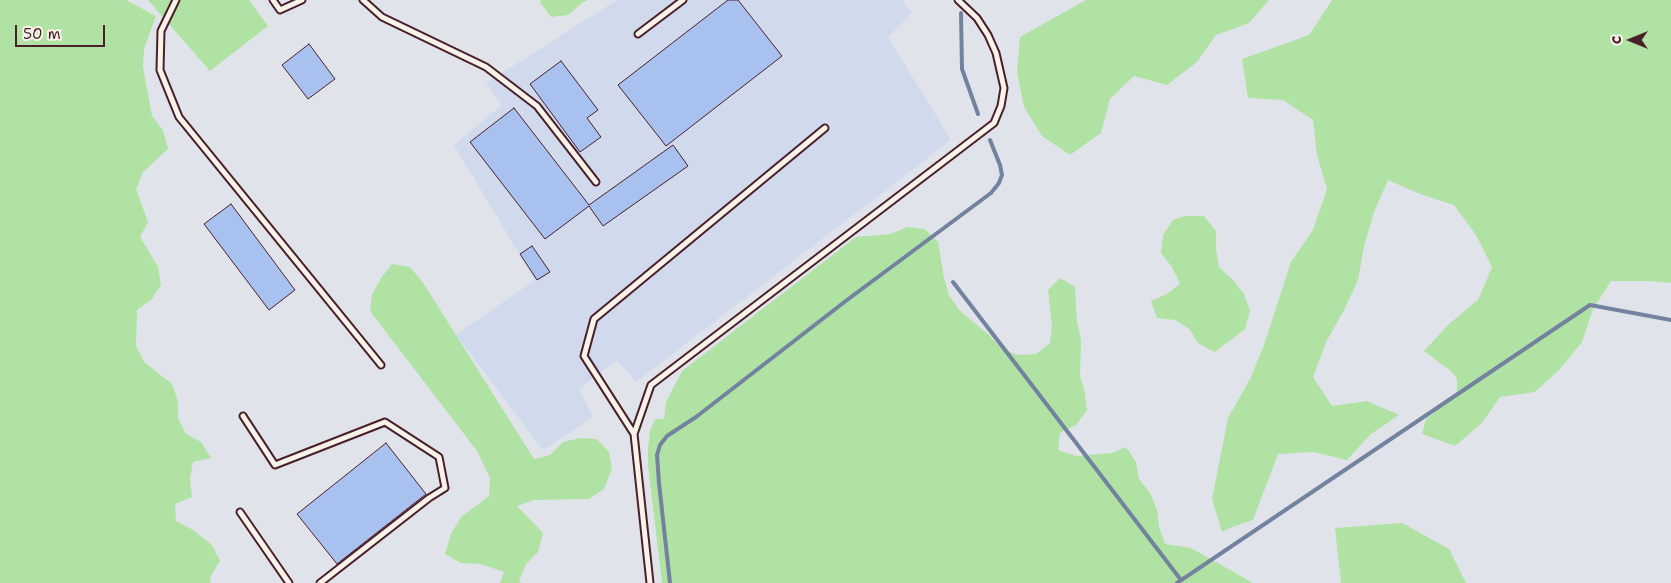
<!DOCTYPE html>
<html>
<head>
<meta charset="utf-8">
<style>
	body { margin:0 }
	#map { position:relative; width:1671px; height:583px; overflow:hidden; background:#e0e4ea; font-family:"Shantell Sans",sans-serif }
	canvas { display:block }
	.north { position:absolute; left:1606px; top:15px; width:50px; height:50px; -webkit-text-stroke:4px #f7f3e8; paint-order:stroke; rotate:270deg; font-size:14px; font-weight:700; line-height:20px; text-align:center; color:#4a1f2b }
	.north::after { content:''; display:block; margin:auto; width:18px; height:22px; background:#4a1f2b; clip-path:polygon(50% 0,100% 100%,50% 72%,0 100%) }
	.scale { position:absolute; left:15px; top:25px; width:90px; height:22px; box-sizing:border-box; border:2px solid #4a1f2b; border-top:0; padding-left:6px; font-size:15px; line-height:18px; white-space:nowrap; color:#4a1f2b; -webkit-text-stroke:4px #f7f3e8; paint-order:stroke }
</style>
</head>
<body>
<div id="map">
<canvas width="1671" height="583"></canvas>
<div class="north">С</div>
<div class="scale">50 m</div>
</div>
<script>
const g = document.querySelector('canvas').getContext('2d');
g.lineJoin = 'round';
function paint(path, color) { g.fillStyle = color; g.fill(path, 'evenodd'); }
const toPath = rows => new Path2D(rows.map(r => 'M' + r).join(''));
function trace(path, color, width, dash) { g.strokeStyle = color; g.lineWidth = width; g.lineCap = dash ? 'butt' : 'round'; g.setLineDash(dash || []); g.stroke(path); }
paint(toPath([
	[617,0,902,0,912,13,888,37,951,140,636,382,617,360,579,389,593,417,543,450,456,335,535,280,454,145,502,105,486,83]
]), '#d0daec');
paint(toPath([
	[0,0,126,0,156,16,144,49,143,67,152,116,163,130,168,149,143,172,136,189,148,222,140,237,158,267,161,285,151,300,137,310,136,346,144,362,172,384,178,401,178,418,186,434,201,442,211,458,193,462,190,479,192,497,175,504,176,521,193,530,212,545,220,561,210,577,211,583,0,583],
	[148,0,249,0,268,26,210,71],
	[541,0,588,0,582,3,568,15,551,17,540,2],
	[1086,0,1269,0,1249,23,1216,35,1197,62,1167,85,1134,76,1110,99,1101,133,1070,155,1042,136,1024,107,1017,72,1020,37],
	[1332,0,1671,0,1671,283,1648,281,1611,281,1593,309,1582,342,1560,369,1535,392,1500,397,1481,424,1455,446,1422,434,1426,419,1457,395,1457,379,1452,372,1424,351,1449,324,1478,300,1492,267,1476,235,1454,205,1420,194,1388,180,1374,212,1364,246,1358,280,1344,310,1326,342,1313,377,1332,406,1367,401,1399,415,1371,434,1347,460,1313,452,1278,454,1253,520,1232,527,1222,532,1212,499,1228,418,1250,379,1264,345,1291,262,1313,230,1327,189,1317,155,1313,120,1283,100,1248,98,1242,59,1309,35],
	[1185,216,1204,216,1216,231,1216,249,1219,267,1233,280,1244,294,1250,311,1245,329,1215,352,1199,344,1189,329,1175,320,1157,318,1151,301,1167,294,1180,284,1172,267,1161,253,1163,235,1173,220],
	[907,227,925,229,938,242,944,278,949,295,959,310,989,335,1002,349,1018,355,1036,354,1050,343,1052,325,1048,290,1060,278,1075,287,1077,322,1081,340,1080,376,1085,393,1087,410,1076,425,1060,433,1058,450,1076,456,1112,453,1126,447,1136,462,1139,479,1150,493,1157,510,1159,527,1165,544,1191,548,1253,583,662,583,648,465,648,448,650,431,655,419,664,419,666,402,682,371,856,237,891,234],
	[392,264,410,267,422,281,534,459,550,455,563,442,580,438,597,439,609,452,612,469,604,489,589,499,534,500,517,506,543,533,538,552,526,564,519,581,521,583,500,583,504,572,481,564,461,563,445,554,451,534,461,517,489,496,490,478,477,451,370,311,372,295,381,278],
	[1402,523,1449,549,1466,583,1341,583,1335,528]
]), '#b0e2a3');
trace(toPath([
	[961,13,962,69,978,114],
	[953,282,1181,580],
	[670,583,659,483,657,455,660,445,667,436,696,417,847,300,991,193,999,183,1002,175,1000,165,990,140],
	[1177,583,1590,305,1671,320]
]), '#73839f', 4);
const building = toPath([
	[728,0,738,0,782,56,666,146,618,85,728,0],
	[309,44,335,79,308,99,282,65,309,44],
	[561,61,598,110,587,118,601,137,580,152,530,84,561,61],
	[514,108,589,205,673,145,688,166,603,226,589,206,545,239,470,142,514,108],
	[231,204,295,290,269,310,204,224,231,204],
	[532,246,550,272,537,280,520,254,532,246],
	[386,443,426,494,337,564,297,514,386,443]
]);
paint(building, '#a9c1ef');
trace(building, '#4a1f2b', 1);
const service = toPath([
	[176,0,161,31,160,70,179,117,381,365],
	[273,0,280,10,302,0],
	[363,0,382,17,486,67,537,106,596,182],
	[638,34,683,0],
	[243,416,275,465,385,422,439,457,445,488,429,498,320,583],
	[634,434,584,356,594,319,825,128],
	[240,512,289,583],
	[650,583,634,434,651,385,994,123,1001,106,1004,88,996,53,988,35,977,18,958,0]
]);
trace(service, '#4a1f2b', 9);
trace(service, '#f7f3e8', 5);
</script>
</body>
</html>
